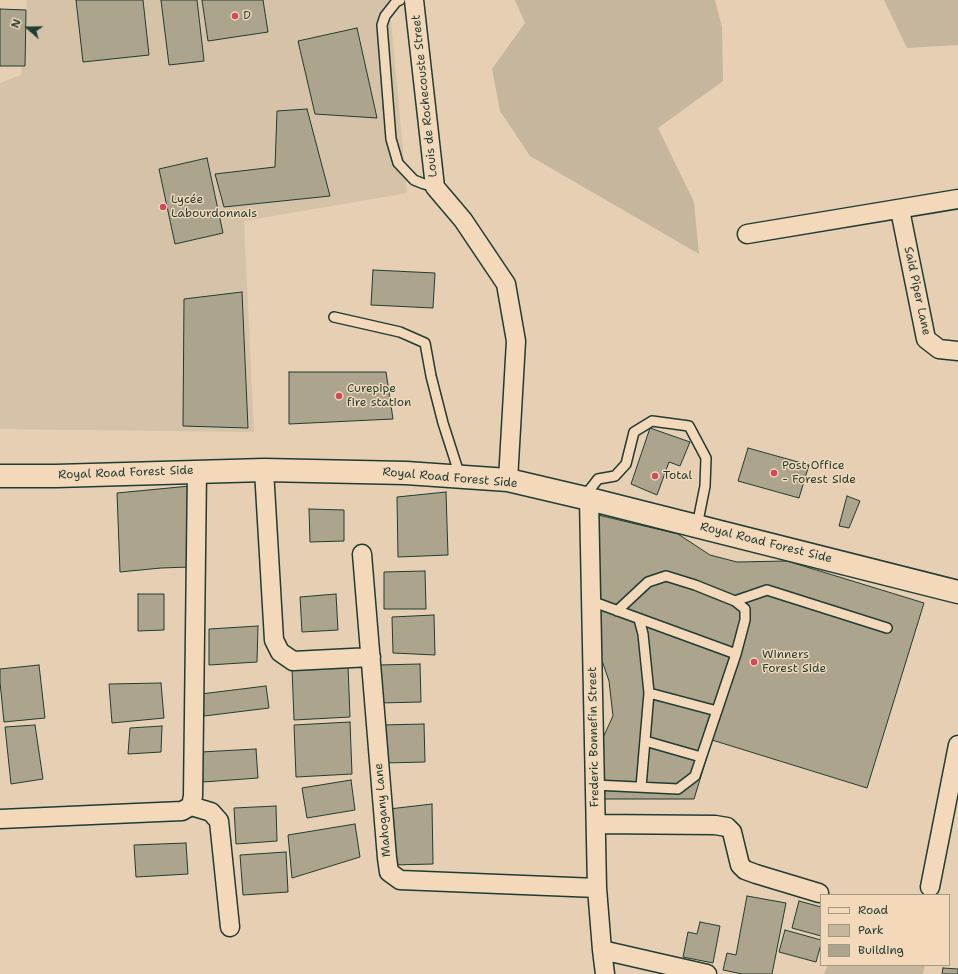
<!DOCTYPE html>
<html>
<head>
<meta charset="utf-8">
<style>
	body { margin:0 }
	#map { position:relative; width:958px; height:974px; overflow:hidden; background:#e6cfb2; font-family:"Shantell Sans",sans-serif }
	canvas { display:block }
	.legend { position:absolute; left:820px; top:894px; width:130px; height:72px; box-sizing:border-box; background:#f3d8ba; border:1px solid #9e9a84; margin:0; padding:5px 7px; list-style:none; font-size:12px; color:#1f3d34 }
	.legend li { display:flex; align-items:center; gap:8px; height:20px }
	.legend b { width:20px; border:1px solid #9e9a84 }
	.north { position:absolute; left:8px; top:8px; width:40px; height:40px; -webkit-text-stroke:3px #f3d8ba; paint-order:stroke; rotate:290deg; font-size:11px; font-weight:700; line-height:16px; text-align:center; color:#1f3d34 }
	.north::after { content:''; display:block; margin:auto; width:14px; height:18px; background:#1f3d34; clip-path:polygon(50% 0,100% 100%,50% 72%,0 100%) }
</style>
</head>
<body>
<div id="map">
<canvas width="958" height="974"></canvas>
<ul class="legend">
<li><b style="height:5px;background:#f3d8ba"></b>Road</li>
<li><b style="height:11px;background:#c5b69d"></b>Park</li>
<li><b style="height:11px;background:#aca48c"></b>Building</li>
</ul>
<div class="north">N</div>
</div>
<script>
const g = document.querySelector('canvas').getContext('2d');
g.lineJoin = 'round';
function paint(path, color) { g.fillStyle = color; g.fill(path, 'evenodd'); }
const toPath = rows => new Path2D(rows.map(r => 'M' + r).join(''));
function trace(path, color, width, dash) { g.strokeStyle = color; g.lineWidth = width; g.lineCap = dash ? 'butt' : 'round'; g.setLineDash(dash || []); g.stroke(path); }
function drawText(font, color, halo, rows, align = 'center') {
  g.font = font + ' "Shantell Sans",sans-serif'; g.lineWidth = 3; g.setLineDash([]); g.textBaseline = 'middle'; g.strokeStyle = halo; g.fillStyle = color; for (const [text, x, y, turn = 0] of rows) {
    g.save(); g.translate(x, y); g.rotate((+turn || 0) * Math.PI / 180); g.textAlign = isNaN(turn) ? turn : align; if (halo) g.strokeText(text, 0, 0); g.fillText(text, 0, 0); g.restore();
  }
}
paint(toPath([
	[27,0,389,0,407,193,244,221,254,432,0,429,0,83,21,75]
]), '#d5c2a7');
paint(toPath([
	[515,0,715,0,722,27,723,81,658,128,694,202,699,254,530,156,500,111,492,69,525,23],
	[884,0,958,0,958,45,907,48],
	[828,965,925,965,923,974,824,974]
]), '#c5b69d');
const building = toPath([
	[76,0,143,0,149,55,83,62,76,0],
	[161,0,197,0,204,61,169,65,161,0],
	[202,0,263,0,268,32,208,41,202,0],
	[0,9,26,10,25,66,0,66,0,9],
	[357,28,377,118,315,114,298,41,357,28],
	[307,109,330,196,224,207,215,174,275,167,277,111,307,109],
	[207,158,223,233,175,244,159,169,207,158],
	[373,270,435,273,433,308,371,305,373,270],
	[242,292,248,428,183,426,184,299,242,292],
	[289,372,386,372,393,419,289,424,289,372],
	[650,428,690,442,680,466,669,462,657,495,631,484,650,428],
	[748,448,809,465,799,498,738,481,748,448],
	[190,486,190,567,161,568,120,572,117,493,190,486],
	[446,492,448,555,398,557,397,497,446,492],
	[847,496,860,501,849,528,839,526,847,496],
	[309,509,344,510,344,541,310,542,309,509],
	[594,514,678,534,710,555,737,562,787,561,924,603,867,788,712,740,694,799,601,799,601,742,613,716,609,681,596,643,594,514],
	[425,571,426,609,384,609,384,572,425,571],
	[138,594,164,594,164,630,138,631,138,594],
	[336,594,338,630,302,632,300,597,336,594],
	[434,615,435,655,393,653,392,617,434,615],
	[258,626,257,662,209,665,209,629,258,626],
	[420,664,421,702,379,703,379,665,420,664],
	[39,665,45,718,4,722,0,682,0,669,39,665],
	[348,665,350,717,294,720,292,668,348,665],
	[161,683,164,718,112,723,109,684,161,683],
	[266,686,269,708,204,716,201,694,266,686],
	[350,722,352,774,296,777,294,725,350,722],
	[424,724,425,762,383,763,382,725,424,724],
	[35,725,43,779,11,784,5,727,35,725],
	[162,726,161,752,128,754,130,728,162,726],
	[256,749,258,778,203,782,201,752,256,749],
	[351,780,355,810,307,818,302,788,351,780],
	[432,804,433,864,391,865,389,809,432,804],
	[276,806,277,841,236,844,234,808,276,806],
	[355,824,360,857,292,878,288,835,355,824],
	[186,843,188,874,136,877,134,845,186,843],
	[286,852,288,892,243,895,240,855,286,852],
	[747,896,786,903,772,974,742,974,723,970,727,953,736,955,747,896],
	[799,901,821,907,821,936,792,928,799,901],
	[700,922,720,926,713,963,683,957,688,932,697,934,700,922],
	[785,930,821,940,821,944,816,962,779,952,785,930],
	[943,968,958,969,958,974,942,974,943,968]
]);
paint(building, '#aca48c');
trace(building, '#1f3d34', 1);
const lane = toPath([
	[400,0,396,2,385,16,382,25,391,139,398,163,414,180,424,184,435,187],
	[334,317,400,332,425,343,431,376,443,423,460,476],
	[584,497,598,479,615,476,626,464,634,432,652,421,689,426,706,458,705,486,697,526],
	[591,601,736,654,695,776,678,789,595,785],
	[735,601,767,590,887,628],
	[617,611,648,582,666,576,695,585,735,601,745,609,745,620,736,654],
	[639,619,643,634,649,693,641,787],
	[649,693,717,711],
	[645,741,701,757]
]);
const street = toPath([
	[414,0,435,187,463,220,506,284,516,341,508,480],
	[900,210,926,339,939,349,958,351],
	[747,234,958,199],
	[264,470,274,640,280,652,293,661,371,657],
	[589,499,597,888,602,950,605,974],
	[362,554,387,858,389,872,400,880,597,888],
	[191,806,211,812,219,821,230,927],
	[0,819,182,811,191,806,193,796,197,471],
	[596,824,715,825,727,827,732,832,740,865,745,870,756,874,819,893],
	[930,887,958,745],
	[602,950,707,974]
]);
const primary = toPath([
	[0,476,56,476,264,470,406,473,508,480,589,499,958,592]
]);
trace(lane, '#1f3d34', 12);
trace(street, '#1f3d34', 21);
trace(primary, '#1f3d34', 25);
trace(lane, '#f3d8ba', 9);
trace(street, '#f3d8ba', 18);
trace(primary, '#f3d8ba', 22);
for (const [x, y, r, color] of [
	[235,16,4,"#d1495b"],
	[163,207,4,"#d1495b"],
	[339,396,4,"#d1495b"],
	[774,473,4,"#d1495b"],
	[655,476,4,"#d1495b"],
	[754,662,4,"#d1495b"]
]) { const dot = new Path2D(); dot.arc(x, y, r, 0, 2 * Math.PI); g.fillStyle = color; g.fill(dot); trace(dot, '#f3d8ba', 1.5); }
drawText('12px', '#1f3d34', '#f3d8ba', [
	["D",243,16],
	["Lycée",171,200],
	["Labourdonnais",171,214],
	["Curepipe",347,389],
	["fire station",347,403],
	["Post Office",782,466],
	["- Forest Side",782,480],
	["Total",663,476],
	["Winners",762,655],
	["Forest Side",762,669]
], 'left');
drawText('12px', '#1f3d34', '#f3d8ba', [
	["Louis de Rochecouste Street",425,96,-96],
	["Said Piper Lane",917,291,78],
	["Royal Road Forest Side",126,473,-2],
	["Royal Road Forest Side",450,478,5],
	["Royal Road Forest Side",766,543,14],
	["Frederic Bonnefin Street",594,737,-91],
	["Mahogany Lane",383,810,-95]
]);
</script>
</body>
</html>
